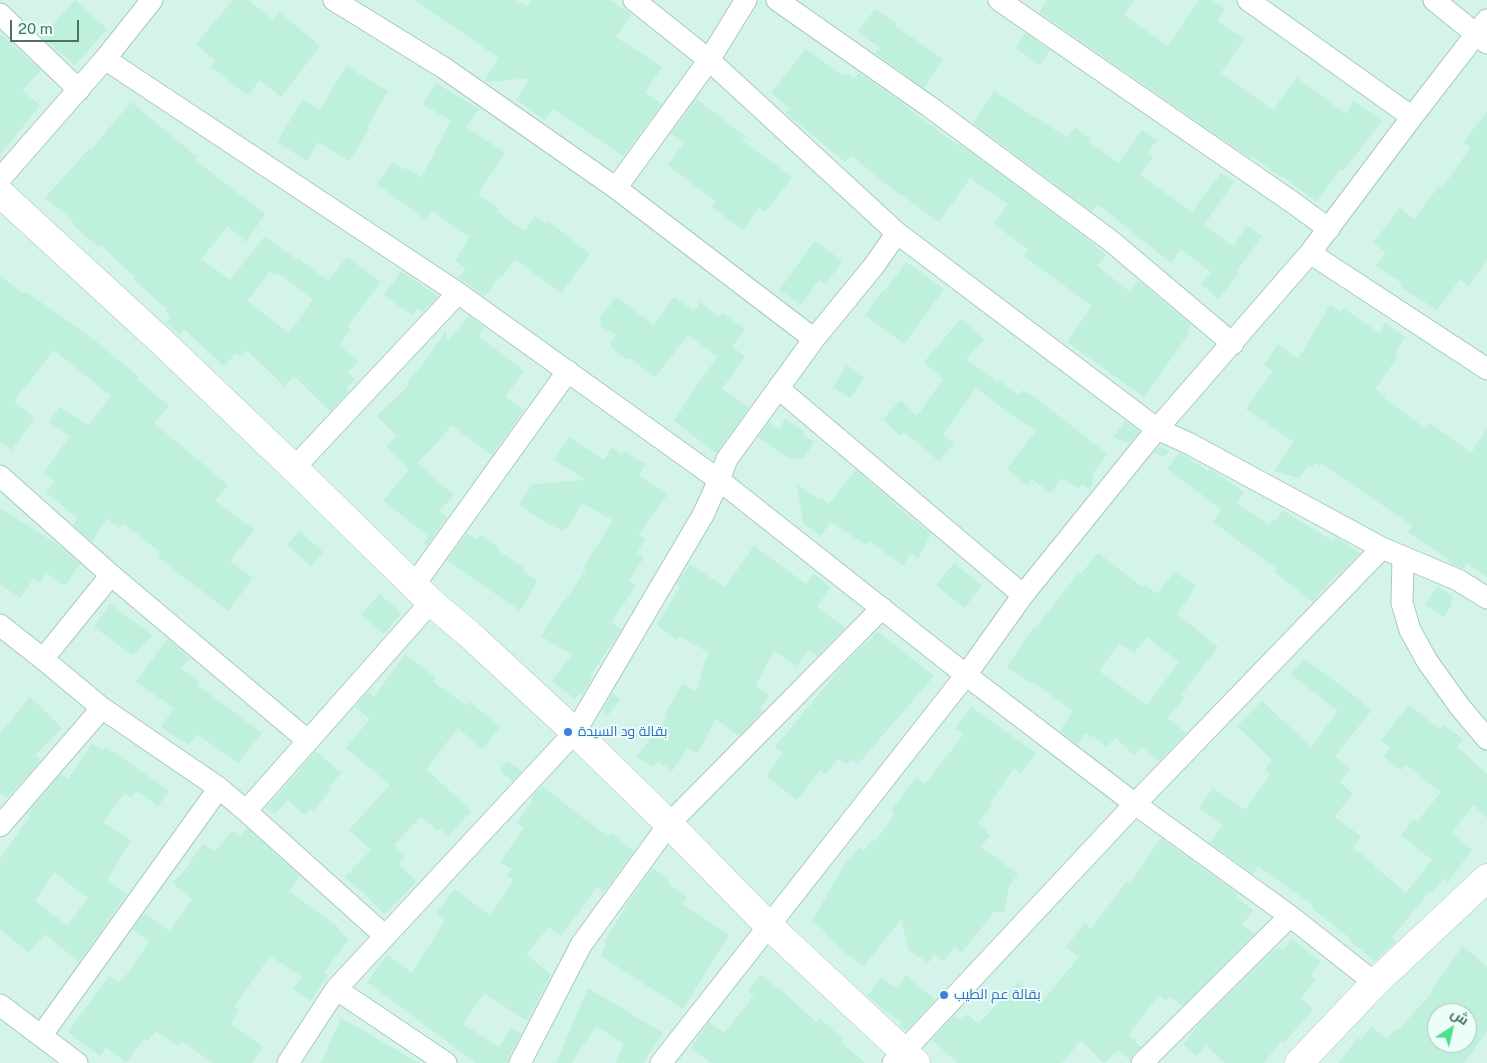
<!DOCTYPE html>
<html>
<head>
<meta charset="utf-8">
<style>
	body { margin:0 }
	#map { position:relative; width:1487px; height:1063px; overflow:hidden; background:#e5fbf7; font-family:"Public Sans",Cairo,sans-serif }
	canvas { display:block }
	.north { position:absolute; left:1427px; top:1003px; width:50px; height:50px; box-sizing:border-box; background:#ebfefa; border:1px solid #abc6bd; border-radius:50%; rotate:35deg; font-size:14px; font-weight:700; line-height:20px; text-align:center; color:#4b7361 }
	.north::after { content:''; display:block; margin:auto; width:18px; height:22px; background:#4fe08c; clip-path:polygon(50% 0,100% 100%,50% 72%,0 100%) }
	.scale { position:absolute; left:10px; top:20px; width:69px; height:22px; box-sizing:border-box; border:2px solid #4b7361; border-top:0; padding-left:6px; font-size:15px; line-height:18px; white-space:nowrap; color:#4b7361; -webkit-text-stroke:4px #ebfefa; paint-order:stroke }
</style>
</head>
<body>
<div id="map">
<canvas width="1487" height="1063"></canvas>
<div class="north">ش</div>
<div class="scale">20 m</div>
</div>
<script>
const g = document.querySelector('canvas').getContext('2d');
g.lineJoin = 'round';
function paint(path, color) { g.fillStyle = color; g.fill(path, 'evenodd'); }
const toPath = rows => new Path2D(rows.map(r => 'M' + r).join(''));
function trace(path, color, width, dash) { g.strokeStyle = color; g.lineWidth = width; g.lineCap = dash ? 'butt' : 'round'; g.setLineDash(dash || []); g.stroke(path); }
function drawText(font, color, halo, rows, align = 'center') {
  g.font = font + ' "Public Sans",Cairo,sans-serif'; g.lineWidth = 4; g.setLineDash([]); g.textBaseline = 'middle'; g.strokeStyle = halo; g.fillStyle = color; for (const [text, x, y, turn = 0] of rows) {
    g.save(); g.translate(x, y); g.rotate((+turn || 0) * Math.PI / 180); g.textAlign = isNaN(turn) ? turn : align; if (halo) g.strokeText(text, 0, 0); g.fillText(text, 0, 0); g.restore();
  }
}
paint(toPath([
	[0,0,1487,0,1487,1063,0,1063],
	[1437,1013,1467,1013,1467,1043,1437,1043]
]), '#d4f3ea');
paint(toPath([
	[75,0,107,29,75,65,59,51,58,52,42,37],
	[233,0,248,0,273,20,279,12,320,46,281,97,260,80,248,95,211,67,216,61,196,44],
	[415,0,516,0,527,7,532,0,609,0,631,14,616,37,662,67,645,92,662,104,623,156,553,109,545,120,516,100,530,78,486,82,484,81,499,58],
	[1047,0,1134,0,1124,15,1168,46,1199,0,1212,0,1225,9,1217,21,1244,39,1221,73,1273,110,1297,78,1346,114,1354,101,1382,121,1343,171,1340,169,1316,202,1281,175,1280,177,1252,156,1250,158,1039,12],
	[875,9,897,24,895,26,943,59,924,88,875,53,880,48,858,32],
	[1025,33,1050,50,1040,65,1016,48],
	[0,34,41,70,22,91,40,105,0,155],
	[806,49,843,76,846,73,854,79,859,73,911,109,910,110,959,146,960,144,1077,231,1106,255,1097,266,1130,292,1138,280,1191,325,1187,330,1190,332,1144,397,1067,342,1092,306,1024,256,1029,250,994,224,1008,204,970,178,939,222,902,195,901,196,851,155,845,162,786,113,790,109,771,93],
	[346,66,388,91,367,127,370,128,349,161,318,142,307,161,277,142,303,99,320,110],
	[436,83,479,109,466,127,505,153,478,194,498,208,496,211,525,231,535,216,546,224,548,221,590,254,561,293,515,259,500,279,498,278,485,296,459,278,466,268,455,261,470,237,432,211,426,220,377,184,393,162,405,170,407,168,421,178,451,121,423,104],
	[994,91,1068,138,1075,128,1091,139,1089,142,1119,163,1142,130,1157,140,1147,153,1153,157,1140,175,1192,212,1221,173,1234,182,1204,225,1233,246,1247,226,1262,236,1237,271,1239,272,1219,299,1201,284,1211,272,1181,249,1171,263,1098,204,1092,212,973,123],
	[696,99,745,136,742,140,792,177,765,212,759,207,743,230,712,207,716,202,668,165,684,143,671,134],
	[131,102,197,157,195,160,265,214,246,242,228,226,201,259,230,280,265,236,297,260,298,258,328,281,347,257,381,282,347,326,351,329,339,345,358,362,347,373,355,379,346,389,349,391,330,411,294,376,284,386,247,350,240,356,236,353,224,366,184,329,180,334,166,323,171,317,165,311,167,309,133,279,135,277,101,245,98,247,82,233,72,223,74,221,45,198,89,149,91,150],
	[270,271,276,275,278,273,313,300,289,333,247,301],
	[1487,111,1487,260,1469,286,1460,279,1437,310,1401,287,1403,284,1376,266,1386,252,1373,243,1400,208,1414,219,1439,186,1442,188,1471,147,1464,142],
	[815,241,842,261,826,284,819,280,801,305,779,290],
	[906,262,944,289,904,344,865,315,884,289,885,291],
	[401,271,438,296,423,312,417,308,412,315,384,295],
	[0,276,24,294,26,292,88,335,139,377,137,380,169,406,154,423,228,485,215,500,254,530,230,561,253,578,228,611,158,557,161,553,123,523,119,528,107,518,92,541,73,525,78,518,46,493,55,481,44,473,70,436,49,422,60,407,88,426,111,396,54,350,14,401,34,418,12,450,0,442],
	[616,297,654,325,674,297,694,311,700,302,719,317,722,313,745,329,732,347,745,356,722,389,749,408,716,453,674,421,699,382,718,357,688,335,655,377,630,358,626,359,614,350,610,343,616,335,600,326,602,321,599,319],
	[1330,305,1340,312,1343,308,1379,333,1385,323,1405,337,1394,354,1398,356,1375,389,1385,396,1384,398,1426,429,1430,423,1471,453,1487,429,1487,577,1467,563,1464,569,1448,562,1449,560,1408,532,1413,526,1321,463,1319,465,1315,463,1312,468,1308,466,1299,478,1274,471,1294,442,1246,409,1273,371,1264,365,1278,344,1298,359],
	[469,316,485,328,478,336,524,371,505,397,524,410,492,455,451,425,437,443,417,463,454,495,439,511,447,517,427,546,424,544,429,536,383,501,409,470,386,446,397,436,377,416,409,385,407,383,420,368,446,331,448,341],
	[961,319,984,339,966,359,997,382,998,380,1019,395,1023,390,1036,398,1107,454,1093,473,1091,490,1082,484,1078,489,1062,478,1050,493,1032,479,1027,485,1007,469,1036,431,1012,415,976,388,943,434,954,443,939,461,904,432,900,436,883,419,901,400,917,416,943,379,924,362],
	[847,365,864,378,850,398,833,387],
	[785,419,805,432,803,435,814,442,804,458,790,459,758,437,769,422,779,429],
	[1125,421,1139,431,1129,443,1113,438],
	[569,437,604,460,612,448,622,454,624,451,645,464,639,475,667,495,638,535,645,539,637,553,644,557,629,581,636,586,611,622,621,630,590,676,592,678,582,695,579,692,575,699,552,681,572,655,541,636,564,600,565,601,585,571,585,565,613,520,582,503,567,529,564,527,562,531,532,514,519,504,533,484,586,480,554,460],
	[1160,446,1168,451,1165,457,1154,453],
	[1179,453,1189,458,1208,472,1210,469,1244,492,1237,504,1269,525,1273,519,1276,521,1282,510,1333,541,1336,537,1360,553,1338,575,1336,574,1313,602,1275,572,1277,569,1213,522,1221,509,1167,469],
	[856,470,892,501,891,502,931,534,918,558,911,553,903,565,869,541,866,545,831,522,820,536,803,523,797,484,819,499,820,497,829,504],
	[0,508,60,546,80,564,65,586,47,573,40,583,33,579,20,598,0,584],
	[299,531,323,552,311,566,287,545],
	[467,533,477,540,481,535,499,548,497,550,524,568,522,570,537,581,520,611,447,560],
	[754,546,806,584,814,574,830,587,817,607,845,628,817,656,808,650,797,666,774,651,755,686,769,695,760,709,763,711,739,736,716,719,697,754,688,748,672,771,658,761,653,767,636,757,668,716,665,714,682,684,696,692,706,658,709,653,680,636,677,640,657,625,680,587,677,584,690,564,725,587],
	[1098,553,1142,587,1144,584,1157,594,1174,572,1196,586,1177,614,1218,647,1181,695,1184,698,1167,718,1186,733,1159,761,1142,747,1134,755,1115,737,1107,747,1092,735,1090,737,1085,733,1077,744,1060,731,1073,711,1033,682,1032,684,1007,667,1034,627,1036,628,1079,572,1081,574],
	[1147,637,1179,662,1147,705,1099,671,1119,643,1134,653],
	[954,563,982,586,964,608,936,585],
	[1437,587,1452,596,1452,604,1444,617,1425,605],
	[379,594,401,613,384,634,361,615],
	[110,604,152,635,133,655,94,627],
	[877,631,934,676,858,764,850,759,847,764,838,759,826,774,820,770,797,800,766,776,783,753,775,747,838,671,865,643,868,643],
	[167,639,190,658,181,669,199,682,197,685,262,733,238,763,197,734,189,745,161,727,174,708,136,682],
	[405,654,436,678,433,682,467,706,470,702,500,727,482,749,458,728,426,769,471,811,448,836,440,829,437,831,421,816,394,845,405,856,398,864,417,882,384,914,361,890,360,891,345,877,371,850,349,830,390,785,346,748,370,719,355,707,368,692,374,697],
	[1304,659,1363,702,1362,704,1371,711,1335,756,1350,770,1339,782,1353,794,1334,817,1361,836,1353,848,1375,865,1374,866,1406,893,1432,860,1401,835,1414,819,1417,822,1441,792,1406,765,1401,770,1384,757,1390,748,1381,740,1409,705,1441,730,1444,725,1463,739,1457,747,1487,774,1487,818,1474,805,1451,833,1472,850,1448,882,1444,878,1432,893,1430,891,1392,937,1396,941,1375,961,1349,940,1351,939,1312,908,1314,906,1258,866,1253,874,1210,843,1223,825,1199,808,1213,788,1245,810,1271,774,1265,770,1272,760,1237,726,1262,701,1311,747,1338,711,1291,674],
	[613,693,620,699,608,715,602,710],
	[30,697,62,728,35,755,41,760,7,798,0,793,0,734],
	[971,707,1036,753,1021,773,1014,768,990,803,992,805,978,823,988,830,986,832,990,835,981,847,1018,874,1009,886,1004,913,995,911,962,952,954,947,944,961,934,954,928,963,909,950,901,919,864,966,836,946,838,944,825,934,826,932,812,921,848,859,850,860,859,848,864,851,872,840,875,842,895,814,891,811,916,777,925,784,964,734,955,728],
	[92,744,103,751,105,747,112,752,113,751,169,791,158,806,136,791,131,798,124,793,103,822,131,840,107,880,127,894,79,962,45,934,29,953,0,929,0,859,30,816,27,814,61,774,68,779],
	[54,872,88,898,67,926,35,901],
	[316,751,341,773,329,787,331,790,313,811,310,809,305,815,288,800,275,814,266,808],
	[507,761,522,771,512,781,500,770],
	[542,786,608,837,612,833,634,851,604,892,597,887,561,936,549,927,526,954,551,975,527,1021,484,993,463,1024,499,1047,511,1028,521,1034,509,1057,508,1063,476,1063,367,982,387,955,412,973,445,920,436,914,454,889,490,915,514,880,507,876,512,869,500,862,524,828,517,823,533,800,531,798],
	[247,828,300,876,289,891,339,928,338,930,349,939,324,972,328,975,310,1001,293,989,302,977,270,956,234,1007,239,1009,231,1024,263,1047,252,1063,213,1063,182,1041,178,1046,156,1031,148,1041,144,1039,126,1062,106,1047,100,1056,68,1032,109,976,119,983,122,979,123,980,149,942,133,929,145,913,169,931,192,900,173,883,191,863,190,862,203,844,215,852,232,831,240,837],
	[1161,838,1238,894,1236,897,1253,910,1242,925,1254,934,1182,1006,1169,996,1166,1001,1159,995,1128,1035,1141,1047,1133,1054,1130,1060,1118,1050,1104,1063,1081,1040,1062,1063,958,1063,932,1040,954,1016,961,1021,967,1014,978,1024,1019,982,1041,1003,1079,957,1066,947,1085,923,1091,929,1127,881,1130,883],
	[653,868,670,882,668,884,687,898,682,904,729,935,683,1009,601,956,606,944,604,942,627,905,626,905],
	[1292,939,1321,962,1311,975,1316,979,1301,998,1313,1009,1284,1043,1281,1041,1264,1063,1225,1063,1206,1045,1197,1056,1183,1044,1201,1022,1275,949,1277,950,1279,947,1283,950],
	[1463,946,1487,967,1487,1031,1464,1063,1339,1063,1357,1038,1361,1040,1371,1027,1388,1039,1395,1029,1397,1031,1433,992,1431,990],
	[1437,1013,1467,1013,1467,1043,1437,1043],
	[760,975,783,992,816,1022,819,1018,843,1039,841,1042,865,1063,711,1063,691,1048,709,1022,724,1033,754,996,748,991],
	[906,975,935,1000,906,1031,900,1026,902,1023,867,996,881,977,895,987,896,985,898,987],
	[588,988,663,1033,643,1063,615,1063,624,1044,596,1026,571,1063,556,1063],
	[341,1018,419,1063,321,1063]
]), '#bef0db');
const minor = toPath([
	[334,0,444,68,616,188,814,339],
	[634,0,709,60,897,233,1157,429,1190,444,1382,548,1458,580,1487,598],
	[777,0,930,107,1111,241,1233,344],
	[999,0,1292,202,1329,229],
	[1248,0,1412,117],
	[1434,0,1487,43],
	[0,14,79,90],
	[105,59,458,293,719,480,966,675,1135,804,1290,916,1375,983],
	[0,179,105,59,152,0],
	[616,188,709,60,746,0],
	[1310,253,1487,369],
	[778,388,1023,595],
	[294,468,458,293],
	[0,476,111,575,307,740],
	[1403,558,1402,603,1410,630,1427,661,1460,707,1487,739],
	[414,585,568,371],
	[0,625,43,659,102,708,219,788,246,811,385,936],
	[43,659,111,575],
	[246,811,431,602],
	[0,826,102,708],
	[336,989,446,1063],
	[0,1005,77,1063],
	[41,1036,219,788],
	[288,1063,336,989,575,732,703,515,719,480,727,459,814,339,873,267,897,233],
	[520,1063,581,945,669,824,882,608],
	[661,1063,966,675,1023,595,1157,429,1310,253,1412,117,1487,20],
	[893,1063,1135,804,1382,548],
	[1142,1063,1290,916]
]);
const tertiary = toPath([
	[0,193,161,341,294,468,431,602,470,635,575,732,669,824,768,925,916,1063],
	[1299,1063,1375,983,1487,878]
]);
trace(minor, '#a9cabe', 23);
trace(tertiary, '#a9cabe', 29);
trace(minor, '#fff', 21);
trace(tertiary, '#fff', 28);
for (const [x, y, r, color] of [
	[568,732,5,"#3f7fe0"],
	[944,995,5,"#3f7fe0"]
]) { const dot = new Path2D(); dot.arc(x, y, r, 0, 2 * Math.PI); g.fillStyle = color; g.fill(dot); trace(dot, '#ebfefa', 2); }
drawText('14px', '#366cbe', '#ebfefa', [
	["بقالة ود السيدة",578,732],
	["بقالة عم الطيب",954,995]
], 'left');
</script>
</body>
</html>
